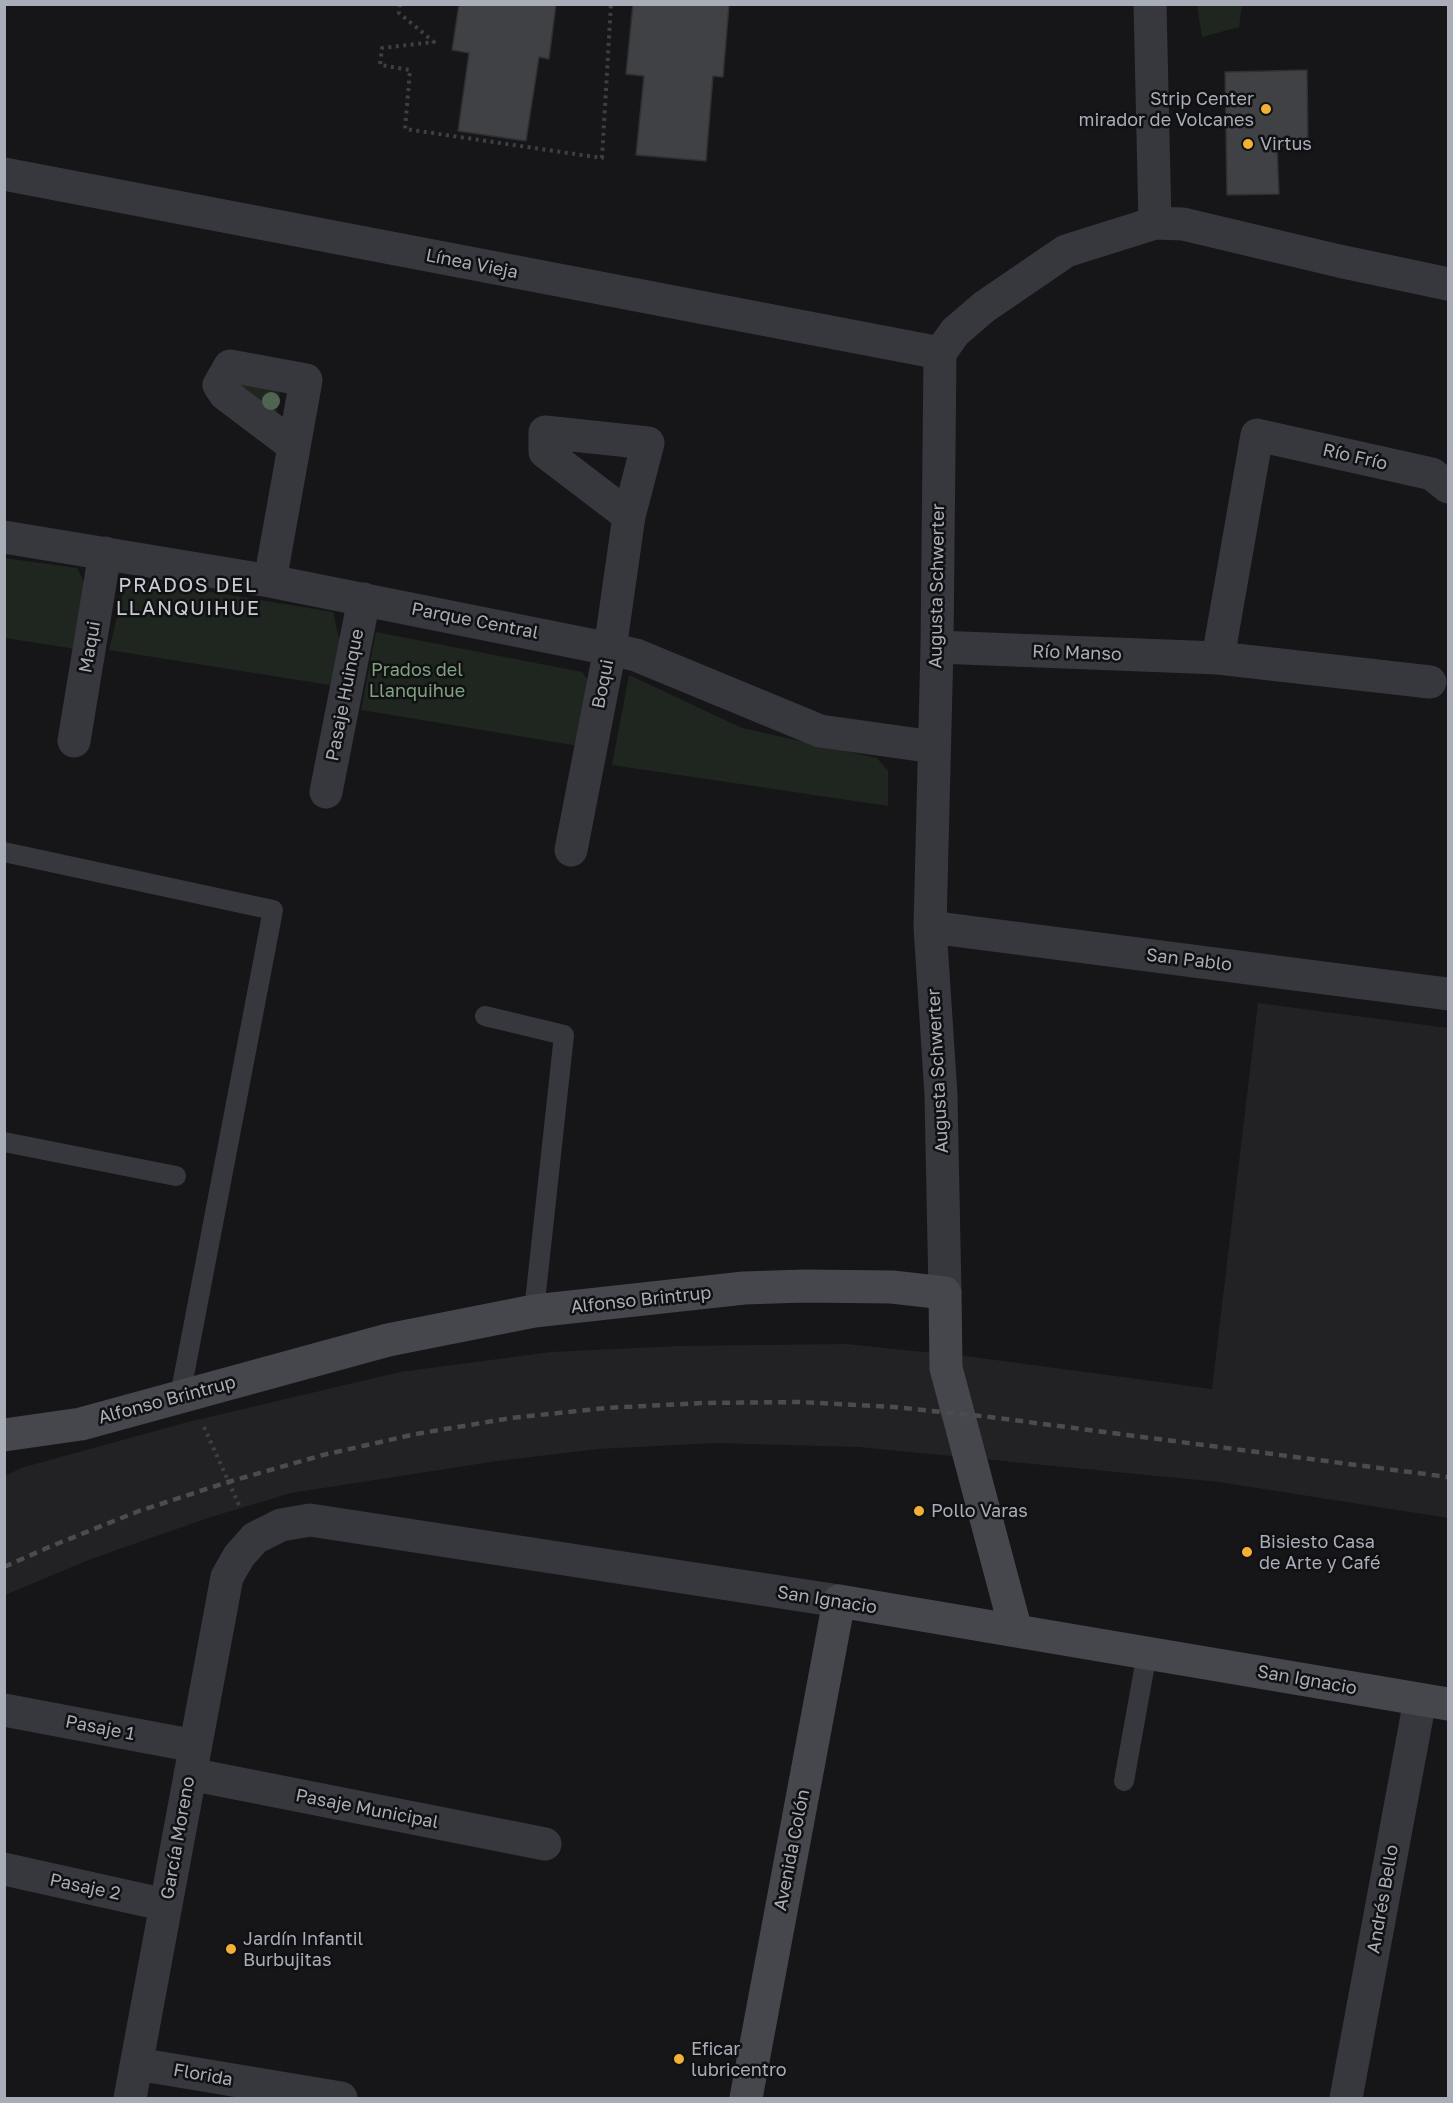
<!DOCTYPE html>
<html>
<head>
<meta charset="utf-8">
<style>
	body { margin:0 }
	#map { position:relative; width:1453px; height:2103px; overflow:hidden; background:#161618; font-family:"Golos Text",sans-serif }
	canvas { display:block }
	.frame { position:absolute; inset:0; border:6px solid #a8adb8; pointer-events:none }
</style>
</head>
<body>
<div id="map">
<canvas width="1453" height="2103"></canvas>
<div class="frame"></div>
</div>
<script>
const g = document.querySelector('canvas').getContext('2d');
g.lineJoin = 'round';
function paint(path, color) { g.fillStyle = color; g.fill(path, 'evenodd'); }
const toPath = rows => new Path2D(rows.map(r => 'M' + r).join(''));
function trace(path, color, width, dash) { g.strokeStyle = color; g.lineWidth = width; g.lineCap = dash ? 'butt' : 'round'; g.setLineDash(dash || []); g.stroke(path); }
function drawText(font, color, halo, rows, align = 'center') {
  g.font = font + ' "Golos Text",sans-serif'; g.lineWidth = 5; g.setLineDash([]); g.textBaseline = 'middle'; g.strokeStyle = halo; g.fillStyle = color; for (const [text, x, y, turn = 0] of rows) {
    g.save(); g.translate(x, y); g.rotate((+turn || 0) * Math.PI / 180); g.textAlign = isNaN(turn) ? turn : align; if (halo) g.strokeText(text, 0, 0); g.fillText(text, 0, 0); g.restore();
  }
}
paint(toPath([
	[1258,1003,1448,1028,1448,1518,1219,1482,859,1447,714,1443,599,1449,497,1461,291,1493,208,1518,91,1559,5,1595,5,1476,21,1468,184,1423,400,1372,551,1352,678,1346,846,1344,973,1357,1212,1389]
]), '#222225');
paint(toPath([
	[1197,5,1242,5,1239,27,1202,37],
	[245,375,280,393,275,420,235,385],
	[4,558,77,568,89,591,76,649,5,638],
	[139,580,333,612,341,647,330,685,109,650,124,588],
	[376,632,582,672,593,687,579,746,361,710],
	[629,675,742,728,877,758,888,771,888,806,612,765]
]), '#1e261f');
const building = toPath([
	[459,4,556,4,549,59,539,57,526,141,458,131,469,53,452,50,459,4],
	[633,4,729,5,723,77,713,76,706,161,636,155,644,76,626,74,633,4],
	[1307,70,1308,146,1277,146,1279,194,1227,195,1225,72,1307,70]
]);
paint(building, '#404145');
trace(building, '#303034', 1.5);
trace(toPath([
	[400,4,399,13,434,42,382,48,380,65,410,70,405,129,602,158,611,4],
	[442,4,443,4],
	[204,1427,239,1505]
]), '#3d3f44', 4, [3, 4.5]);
trace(toPath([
	[4,852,273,910,180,1396],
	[485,1016,564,1035,534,1311],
	[4,1142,176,1176],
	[1124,1781,1147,1653]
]), '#37383d', 20);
trace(toPath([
	[1150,4,1155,223],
	[4,174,940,353],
	[4,537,270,581,610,649,636,655,820,731,934,747],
	[270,581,306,380,230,366,219,385,225,394,294,446],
	[937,647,1218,658,1430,682],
	[1218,658,1257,435,1432,474,1448,487],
	[74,741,105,553],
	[326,792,364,599],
	[571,850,610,649,629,516,648,443,545,432,545,452,629,516],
	[930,927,1448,994],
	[945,1293,941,1095,930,927,937,647,940,353,955,332,984,307,1066,251,1155,223,1183,224,1339,261,1448,284],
	[4,1710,195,1746],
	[190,1774,545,1844],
	[4,1869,166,1905],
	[137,2064,341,2098],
	[130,2098,227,1577,239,1556,255,1538,281,1525,310,1520,839,1601],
	[1346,2098,1420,1700]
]), '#37383d', 33);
trace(toPath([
	[4,1435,81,1424,388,1340,534,1311,744,1288,804,1286,892,1287,945,1293,946,1368,1016,1631],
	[746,2098,839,1601,1448,1704]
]), '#45474d', 33);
trace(toPath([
	[4,1567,49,1547,139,1511,228,1482,323,1455,416,1434,511,1418,606,1408,702,1403,799,1402,894,1407,990,1417,1448,1477]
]), '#4a4c52', 4.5, [8, 6]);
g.fillStyle = '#506452';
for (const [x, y] of [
	[271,401]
]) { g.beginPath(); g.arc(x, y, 9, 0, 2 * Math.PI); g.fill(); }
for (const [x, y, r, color] of [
	[1266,109,6,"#f2b134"],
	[1248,144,6,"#f2b134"],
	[919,1511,6,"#f2b134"],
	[1247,1552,6,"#f2b134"],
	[231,1949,6,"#f2b134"],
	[679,2059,6,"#f2b134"]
]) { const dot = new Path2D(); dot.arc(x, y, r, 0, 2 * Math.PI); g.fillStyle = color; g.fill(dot); trace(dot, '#111113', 2); }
drawText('18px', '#a8adb8', '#111113', [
	["Strip Center",1254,99,"right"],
	["mirador de Volcanes",1254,120,"right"],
	["Virtus",1260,144],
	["Pollo Varas",931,1511],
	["Bisiesto Casa",1259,1542],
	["de Arte y Café",1259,1563],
	["Jardín Infantil",243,1939],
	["Burbujitas",243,1960],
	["Eficar",691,2049],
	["lubricentro",691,2070]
], 'left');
drawText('18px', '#a8adb8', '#111113', [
	["Línea Vieja",472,264,11],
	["Río Frío",1355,457,13],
	["Augusta Schwerter",937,586,-89],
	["Parque Central",475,621,11],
	["Maqui",90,647,-80],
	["Río Manso",1077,653,2],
	["Boqui",603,684,-79],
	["Pasaje Huinque",345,695,-79],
	["San Pablo",1189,960,7],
	["Augusta Schwerter",938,1071,-93],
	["Alfonso Brintrup",641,1300,-6],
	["Alfonso Brintrup",167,1400,-15],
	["San Ignacio",827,1600,9],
	["San Ignacio",1307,1680,10],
	["Pasaje 1",100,1728,11],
	["Pasaje Municipal",367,1809,11],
	["García Moreno",178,1838,-80],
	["Avenida Colón",792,1850,-79],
	["Pasaje 2",85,1887,12],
	["Andrés Bello",1383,1899,-80],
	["Florida",203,2075,10]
]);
drawText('18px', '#7fa381', '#111113', [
	["Prados del",417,670],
	["Llanquihue",417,691]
]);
g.letterSpacing = '1.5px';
drawText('20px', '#c9ccd4', '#111113', [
	["PRADOS DEL",188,586],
	["LLANQUIHUE",188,609]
]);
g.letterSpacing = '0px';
</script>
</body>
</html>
